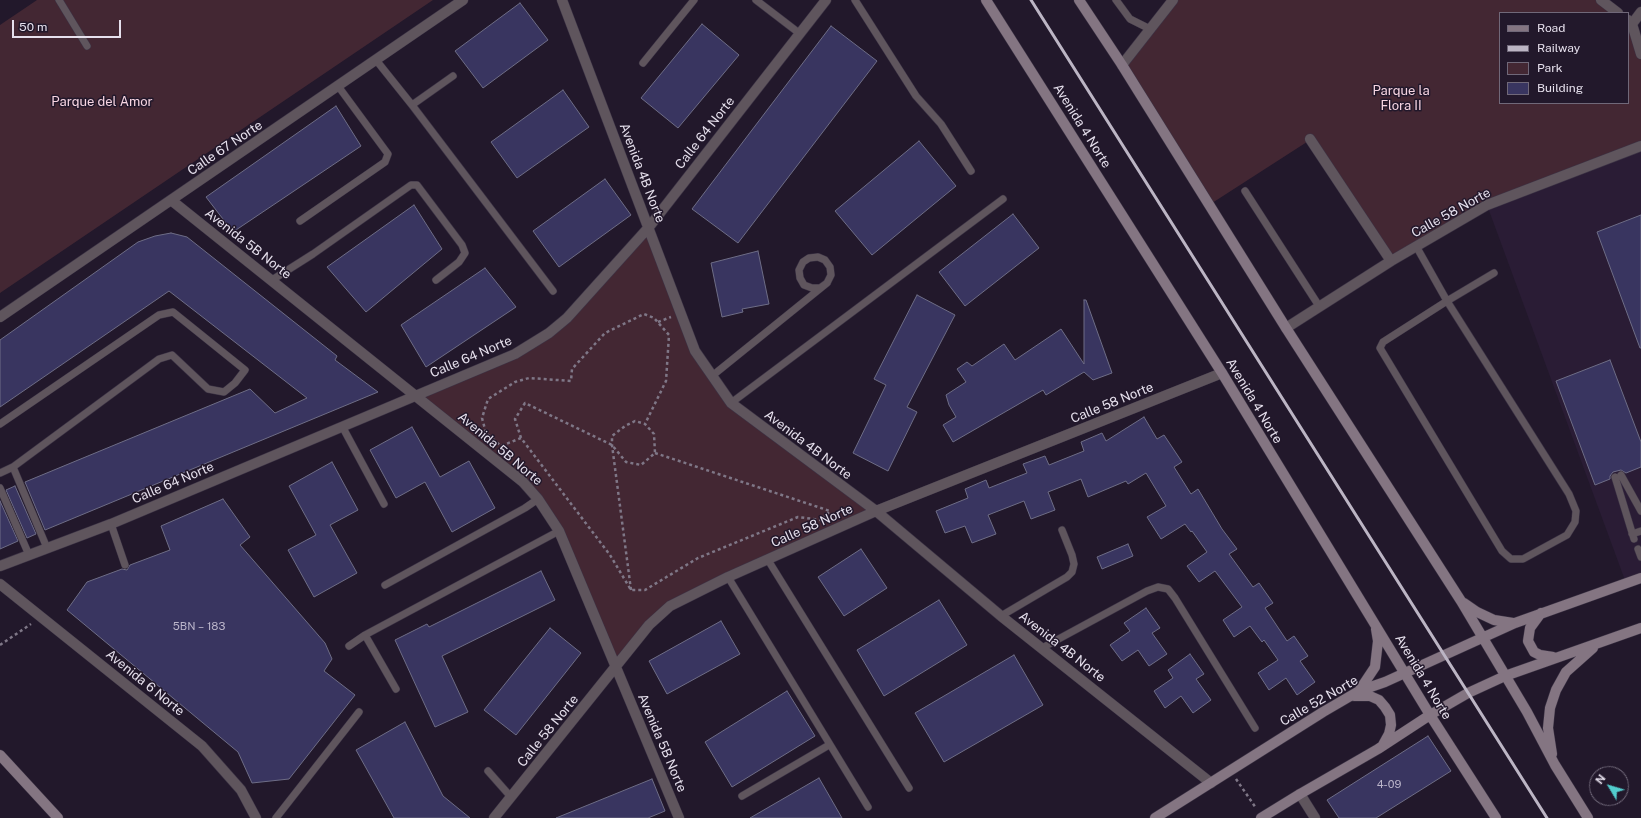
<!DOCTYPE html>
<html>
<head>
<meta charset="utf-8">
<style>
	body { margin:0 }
	#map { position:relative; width:1641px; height:818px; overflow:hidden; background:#22182b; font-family:"Public Sans",sans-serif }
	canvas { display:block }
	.legend { position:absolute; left:1499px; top:12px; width:130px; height:92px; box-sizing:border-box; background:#22182b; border:1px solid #706879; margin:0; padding:5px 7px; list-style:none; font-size:12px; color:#e6e0ed }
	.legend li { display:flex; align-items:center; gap:8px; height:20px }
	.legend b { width:20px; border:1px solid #706879 }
	.north { position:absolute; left:1589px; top:766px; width:40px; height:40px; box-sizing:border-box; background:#22182b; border:1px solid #706879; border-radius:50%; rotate:308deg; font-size:11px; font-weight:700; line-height:16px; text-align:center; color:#e6e0ed }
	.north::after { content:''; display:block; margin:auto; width:14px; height:18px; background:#52cdce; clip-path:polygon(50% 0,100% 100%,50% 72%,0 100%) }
	.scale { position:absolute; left:12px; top:20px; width:109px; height:18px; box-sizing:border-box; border:2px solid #e6e0ed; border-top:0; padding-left:5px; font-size:12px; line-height:14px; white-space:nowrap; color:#e6e0ed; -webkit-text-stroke:3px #22182b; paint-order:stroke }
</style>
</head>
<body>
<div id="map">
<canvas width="1641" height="818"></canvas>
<ul class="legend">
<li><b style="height:5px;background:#847582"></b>Road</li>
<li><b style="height:5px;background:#bcb5c4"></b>Railway</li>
<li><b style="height:11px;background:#432733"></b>Park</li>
<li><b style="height:11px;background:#393560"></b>Building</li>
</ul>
<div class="north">N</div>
<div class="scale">50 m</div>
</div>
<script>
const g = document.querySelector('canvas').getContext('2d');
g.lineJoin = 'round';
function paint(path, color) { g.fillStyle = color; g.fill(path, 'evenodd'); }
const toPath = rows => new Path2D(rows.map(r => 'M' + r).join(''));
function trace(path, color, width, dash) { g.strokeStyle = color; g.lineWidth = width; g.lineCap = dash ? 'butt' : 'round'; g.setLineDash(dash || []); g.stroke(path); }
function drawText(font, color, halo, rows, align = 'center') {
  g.font = font + ' "Public Sans",sans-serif'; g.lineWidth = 3; g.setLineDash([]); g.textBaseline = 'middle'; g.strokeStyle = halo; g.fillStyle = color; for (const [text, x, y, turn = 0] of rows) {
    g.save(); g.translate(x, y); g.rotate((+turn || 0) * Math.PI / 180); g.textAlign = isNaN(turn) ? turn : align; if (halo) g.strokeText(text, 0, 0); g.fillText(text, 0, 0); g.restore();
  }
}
paint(toPath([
	[1641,146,1641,578,1626,583,1487,205]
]), '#2a1c35');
paint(toPath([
	[37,0,433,0,0,293,0,25],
	[1173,0,1601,0,1618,13,1500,13,1500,103,1628,103,1628,20,1641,54,1641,146,1487,205,1391,261,1310,140,1209,205,1122,65],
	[649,227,695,351,731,403,876,511,670,606,617,667,538,499,414,396,549,333]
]), '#432733');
const building = toPath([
	[520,3,548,40,483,88,455,51,520,3],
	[702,24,739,55,678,128,641,98,702,24],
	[831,26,877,61,738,243,692,209,831,26],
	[563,90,589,127,517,178,491,142,563,90],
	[336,106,361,146,233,232,206,197,336,106],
	[919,141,956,186,872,255,835,211,919,141],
	[605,179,631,215,559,267,533,231,605,179],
	[414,205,442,249,366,312,327,267,414,205],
	[1013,214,1039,248,965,306,939,272,1013,214],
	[1641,215,1641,348,1640,348,1597,232,1641,215],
	[171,233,187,237,337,356,335,360,378,392,45,530,25,482,250,389,275,413,307,398,169,291,0,407,0,340,138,242,155,236,171,233],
	[758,251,769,304,742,309,743,312,722,317,711,263,758,251],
	[485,268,516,307,426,367,401,325,485,268],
	[917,295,955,315,907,407,917,412,888,471,853,453,886,385,874,379,917,295],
	[1084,300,1086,300,1112,373,1093,380,1084,372,1046,395,1043,390,953,442,943,425,956,417,949,405,946,395,966,382,957,369,967,362,972,366,1004,344,1015,360,1061,329,1084,364,1084,300],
	[1610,360,1641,442,1641,467,1626,473,1621,470,1613,472,1610,476,1610,479,1595,485,1556,381,1610,360],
	[1144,417,1157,439,1164,435,1182,462,1174,467,1191,494,1198,489,1222,529,1237,549,1229,554,1253,587,1259,583,1273,603,1265,608,1287,641,1294,636,1308,656,1300,661,1315,682,1297,695,1286,678,1269,690,1258,673,1278,660,1264,640,1262,642,1250,626,1234,637,1223,620,1242,607,1215,571,1199,582,1187,566,1207,552,1192,531,1191,532,1185,524,1161,539,1147,517,1166,506,1146,473,1128,484,1126,481,1088,497,1081,479,1048,492,1055,510,1031,519,1024,501,988,515,996,534,972,543,965,526,945,533,936,511,968,498,965,489,986,480,989,488,1027,473,1023,464,1045,456,1049,465,1084,451,1081,442,1102,433,1106,441,1144,417],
	[412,427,440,477,469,461,495,508,452,532,425,482,396,498,370,450,412,427],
	[332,462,358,510,330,525,357,573,314,597,288,550,316,535,289,486,332,462],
	[15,486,36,534,27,538,6,490,15,486],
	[223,499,250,537,240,545,325,643,332,659,324,671,355,695,289,779,252,783,238,752,67,610,87,582,122,569,127,570,130,565,170,550,161,526,223,499],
	[0,501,18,541,0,549,0,501],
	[1128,544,1133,556,1102,569,1097,557,1128,544],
	[861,549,887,588,844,616,818,577,861,549],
	[541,571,555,600,442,656,468,712,435,727,395,640,427,624,429,627,541,571],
	[939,600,967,645,884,696,857,650,939,600],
	[1146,608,1160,628,1152,633,1167,654,1149,666,1138,650,1122,661,1110,645,1130,631,1124,623,1146,608],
	[721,621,740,654,667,694,649,661,721,621],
	[550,628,581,653,516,735,484,710,550,628],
	[1190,654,1204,674,1196,679,1211,700,1193,713,1181,696,1165,708,1154,691,1173,678,1168,670,1190,654],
	[1014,655,1043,705,944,762,915,713,1014,655],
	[787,691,815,736,732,787,705,742,787,691],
	[405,722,443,796,470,818,394,818,356,750,405,722],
	[1428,736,1451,771,1376,818,1339,818,1327,800,1428,736],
	[819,778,842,818,750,818,819,778],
	[652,779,665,811,648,818,556,818,652,779]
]);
paint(building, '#393560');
trace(building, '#6e6d86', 1);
const service = toPath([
	[59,0,87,46],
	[756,0,799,33],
	[855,0,916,96,941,124,971,171],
	[1116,0,1130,19,1150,29],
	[376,60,412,105,553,291],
	[643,63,694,0],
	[412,105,453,76],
	[1245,191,1319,306],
	[300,221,385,162,388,154,338,86],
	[1416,246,1447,301,1569,494,1576,511,1575,522,1567,535,1523,559,1511,559,1502,551,1380,348,1383,342,1447,301,1494,273],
	[272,280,313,254,411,185,417,185,462,245,465,253,459,262,436,280],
	[712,376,827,283,831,275,830,267,825,260,818,257,809,258,803,262,799,270,800,278,804,285,812,288,820,288,827,283],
	[731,403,1003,199],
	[0,424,159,315,173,312,245,370,235,383,224,392,208,389,172,355,159,359,13,467,0,473],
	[342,426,384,504],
	[13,467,47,548],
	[1621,475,1641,511],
	[1615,477,1634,539],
	[0,488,29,555],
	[111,524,125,565],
	[1632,534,1641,531],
	[1638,549,1641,557],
	[768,560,909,788],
	[728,577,868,807],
	[385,585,525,508,538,499],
	[1001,616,1067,577,1072,572,1074,564,1072,555,1062,530],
	[365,635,396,689],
	[349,646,365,635,559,531],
	[1042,648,1147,591,1158,587,1168,589,1175,598,1255,728],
	[488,771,511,797],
	[742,796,829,745],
	[276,818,359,712]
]);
const minor = toPath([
	[562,0,695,351,731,403,876,511,1001,616,1211,783],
	[1601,0,1618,13],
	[1628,20,1632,24,1641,54],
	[1632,24,1641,12],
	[1122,65,1173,0],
	[1310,139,1391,261],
	[171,200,523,482,538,499,559,531,679,818],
	[0,317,463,0],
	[1286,328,1391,261,1487,205,1641,146],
	[0,566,111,524,515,354,549,333,567,318,649,227,826,0],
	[0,584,202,746,241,790,256,818],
	[1300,794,1315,818],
	[494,818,649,625,670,606,728,577,876,511,1222,373]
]);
const secondary = toPath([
	[986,0,1222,373,1430,715,1496,818],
	[1079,0,1122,65,1286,328,1461,601,1527,712,1555,765,1588,818],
	[1464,603,1477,612,1494,620,1513,623],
	[1541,613,1530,628,1528,641,1534,652,1540,655,1553,657],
	[1359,691,1375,667,1378,641,1376,629],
	[1354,696,1370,696,1379,700,1385,707,1390,715,1391,725,1389,734,1383,745],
	[1552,754,1548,728,1550,708,1556,690,1566,672,1593,648],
	[0,755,58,818],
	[1155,818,1323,712,1359,691,1385,682,1515,623,1641,578],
	[1261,818,1300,794,1378,749,1430,715,1468,693,1505,676,1641,628]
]);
trace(service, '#3d3446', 8);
trace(minor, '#3d3446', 11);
trace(secondary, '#3d3446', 11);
trace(toPath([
	[658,322,671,317],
	[521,438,501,446,486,433,482,418,488,399,515,382,529,378,571,381,572,369,605,333,644,314,654,318,669,335,666,381,645,424],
	[655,453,830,511,821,520],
	[631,590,612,445,612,436,625,426,635,421,645,424,654,434,655,453,641,465,626,462,612,445,525,403,515,419,521,438,610,555,631,590,645,590,698,558,798,517,821,520,824,522],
	[0,645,31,624],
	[1236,779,1256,808]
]), '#7f7787', 2.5, [3, 3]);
trace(service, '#5f555d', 7);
trace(minor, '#5f555d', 10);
trace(secondary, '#847582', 10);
trace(toPath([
	[1031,0,1547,818]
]), '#bcb5c4', 3);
drawText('11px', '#bbb5ca', null, [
	["5BN – 183",199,627],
	["4-09",1389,785]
]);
drawText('13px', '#f6d4e1', '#22182b', [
	["Parque la",1401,91],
	["Flora II",1401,106],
	["Parque del Amor",102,102]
]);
drawText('13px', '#e6e0ed', '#22182b', [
	["Avenida 4 Norte",1082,126,58],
	["Calle 64 Norte",705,133,-52],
	["Calle 67 Norte",225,148,-34],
	["Avenida 4B Norte",642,173,69],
	["Calle 58 Norte",1451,213,-29],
	["Avenida 5B Norte",248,244,38],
	["Calle 64 Norte",471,357,-23],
	["Avenida 4 Norte",1254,401,59],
	["Calle 58 Norte",1112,403,-22],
	["Avenida 4B Norte",808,445,37],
	["Avenida 5B Norte",500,449,40],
	["Calle 64 Norte",173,483,-23],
	["Calle 58 Norte",812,526,-24],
	["Avenida 4B Norte",1062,647,38],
	["Avenida 4 Norte",1423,677,59],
	["Avenida 6 Norte",145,683,39],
	["Calle 52 Norte",1319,701,-30],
	["Calle 58 Norte",548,731,-51],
	["Avenida 5B Norte",662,743,67]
]);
</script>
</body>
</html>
